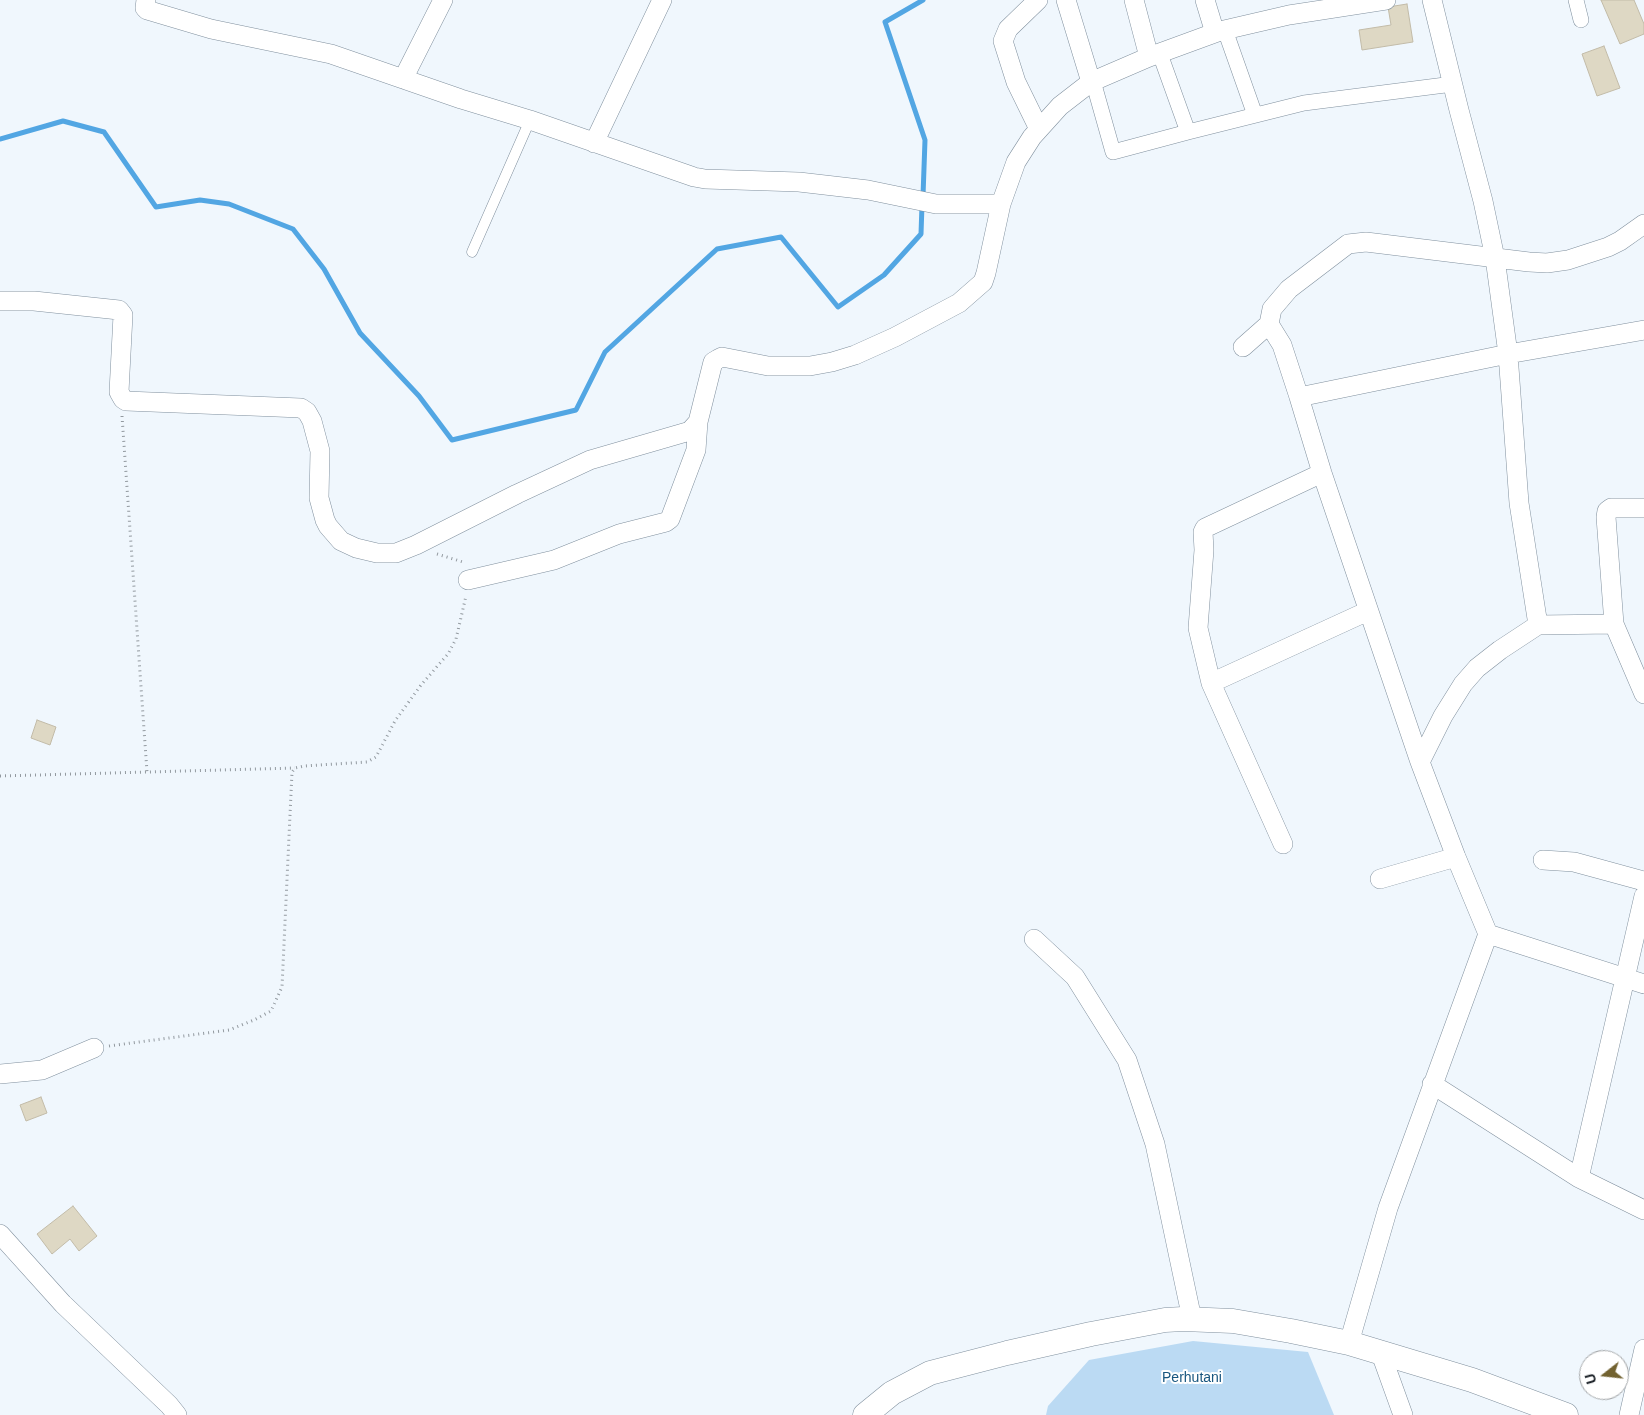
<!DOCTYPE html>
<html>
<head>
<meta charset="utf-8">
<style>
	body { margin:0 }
	#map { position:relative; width:1644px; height:1415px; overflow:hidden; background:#f0f7fd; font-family:Arial,sans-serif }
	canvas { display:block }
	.north { position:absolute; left:1579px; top:1350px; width:50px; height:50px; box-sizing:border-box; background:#fff; border:1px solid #a2a5a7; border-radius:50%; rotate:254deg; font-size:14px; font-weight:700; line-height:20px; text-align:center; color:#171d23 }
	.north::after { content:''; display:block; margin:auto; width:18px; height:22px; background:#726230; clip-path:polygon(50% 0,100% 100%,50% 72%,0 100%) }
</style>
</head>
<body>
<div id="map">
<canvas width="1644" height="1415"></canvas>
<div class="north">U</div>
</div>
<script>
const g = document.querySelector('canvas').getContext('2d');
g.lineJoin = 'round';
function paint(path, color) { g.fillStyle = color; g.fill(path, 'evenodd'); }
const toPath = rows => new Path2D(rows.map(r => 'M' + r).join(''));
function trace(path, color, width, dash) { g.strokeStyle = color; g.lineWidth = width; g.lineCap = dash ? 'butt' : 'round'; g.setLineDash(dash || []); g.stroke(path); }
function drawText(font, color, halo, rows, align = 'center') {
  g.font = font + ' Arial,sans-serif'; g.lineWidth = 4; g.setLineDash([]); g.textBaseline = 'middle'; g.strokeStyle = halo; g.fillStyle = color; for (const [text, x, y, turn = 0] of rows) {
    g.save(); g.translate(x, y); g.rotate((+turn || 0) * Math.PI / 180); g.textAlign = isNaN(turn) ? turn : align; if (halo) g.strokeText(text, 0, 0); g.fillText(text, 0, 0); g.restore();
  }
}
paint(toPath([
	[1193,1341,1308,1352,1334,1415,1046,1415,1048,1406,1089,1360]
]), '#bbdaf3');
trace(toPath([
	[0,139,63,121,104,132,156,207,200,200,229,204,293,229,324,269,360,333,419,396,452,440,576,410,605,352,717,249,781,237,838,307,884,275,921,234,922,205],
	[923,196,925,140,885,22,923,0]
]), '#52a6e3', 5);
const building = toPath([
	[1601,0,1634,0,1644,24,1644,34,1620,44,1601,0],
	[1407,4,1413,42,1362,50,1359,30,1391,25,1388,7,1407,4],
	[1604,46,1620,88,1597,96,1582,54,1604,46],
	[37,720,56,727,50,745,31,738,37,720],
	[41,1097,47,1113,26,1121,20,1105,41,1097],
	[73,1206,97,1236,79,1251,70,1239,52,1254,37,1234,73,1206]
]);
paint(building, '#ded8c4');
trace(building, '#c2bba8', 1);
const service = toPath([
	[472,252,530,120]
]);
const pedestrian = toPath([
	[1576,0,1581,20],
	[1225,30,1255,115],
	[1160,54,1188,132,1304,103,1453,84],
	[1093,81,1113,152,1188,132]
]);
const minor = toPath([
	[146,0,145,8,147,10,211,29,331,54,461,99,530,120,694,177,705,179,799,182,868,190,936,204,1001,204],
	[1038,0,1008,29,1003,41,1016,82,1039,129],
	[1066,0,1091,82],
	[1134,0,1149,57],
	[1205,0,1215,33],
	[403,79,443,0],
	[594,143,662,0],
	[0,301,34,301,119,310,123,315,119,392,123,399,126,401,301,408,307,412,312,421,320,451,319,498,325,520,328,526,341,541,356,548,377,553,396,553,416,545,517,494,590,460,690,431,698,422,713,362,718,359,722,357,768,366,810,366,832,362,855,355,895,337,959,303,983,282,986,273,1001,204,1016,162,1032,137,1060,106,1091,82,1149,57,1220,31,1289,15,1386,0],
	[1243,347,1269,324],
	[1299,397,1282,345,1269,324,1272,309,1289,289,1348,244,1366,242,1529,262,1547,263,1568,260,1608,247,1620,241,1644,224],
	[1322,473,1205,528,1203,532,1204,550,1198,628,1211,683,1368,611],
	[1644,508,1611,508,1607,511,1606,517,1614,624,1644,694],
	[468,580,554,560,619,534,666,522,670,519,696,450,698,422],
	[1538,625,1614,624],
	[1211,683,1283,844],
	[1420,762,1322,473,1299,397,1508,354,1644,330],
	[1543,860,1574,862,1644,881],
	[1380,879,1456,857],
	[1488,934,1644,984],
	[1034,939,1075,977,1127,1060,1155,1144,1192,1319],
	[0,1074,42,1070,94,1048],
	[1432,1084,1579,1178,1644,1210],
	[1579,1178,1644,896],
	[0,1234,63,1304,169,1405,177,1415],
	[1349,1343,1388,1208,1488,934,1456,857,1420,762,1443,716,1463,684,1477,668,1500,650,1538,625,1519,503,1508,354,1495,258,1483,201,1459,110,1432,0],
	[1380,1351,1403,1415],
	[1629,1415,1644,1349]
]);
const tertiary = toPath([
	[865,1415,892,1393,930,1373,1007,1353,1091,1334,1165,1320,1183,1319,1233,1321,1291,1331,1349,1343,1472,1380,1566,1415]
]);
trace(service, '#80909e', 11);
trace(pedestrian, '#80909e', 16);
trace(minor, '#80909e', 20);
trace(tertiary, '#80909e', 25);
trace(toPath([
	[122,416,147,772],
	[437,554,463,562,464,563],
	[0,776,295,768],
	[109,1046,229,1030,254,1020,271,1011,282,987,292,772,295,768,304,766,367,762,376,757,395,721,421,685,448,654,456,639,466,596]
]), '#92999f', 3, [1, 4]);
trace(service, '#fff', 10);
trace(pedestrian, '#fff', 15);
trace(minor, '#fff', 19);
trace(tertiary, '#fff', 24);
drawText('14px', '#18567f', '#fff', [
	["Perhutani",1192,1378]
]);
</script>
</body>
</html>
